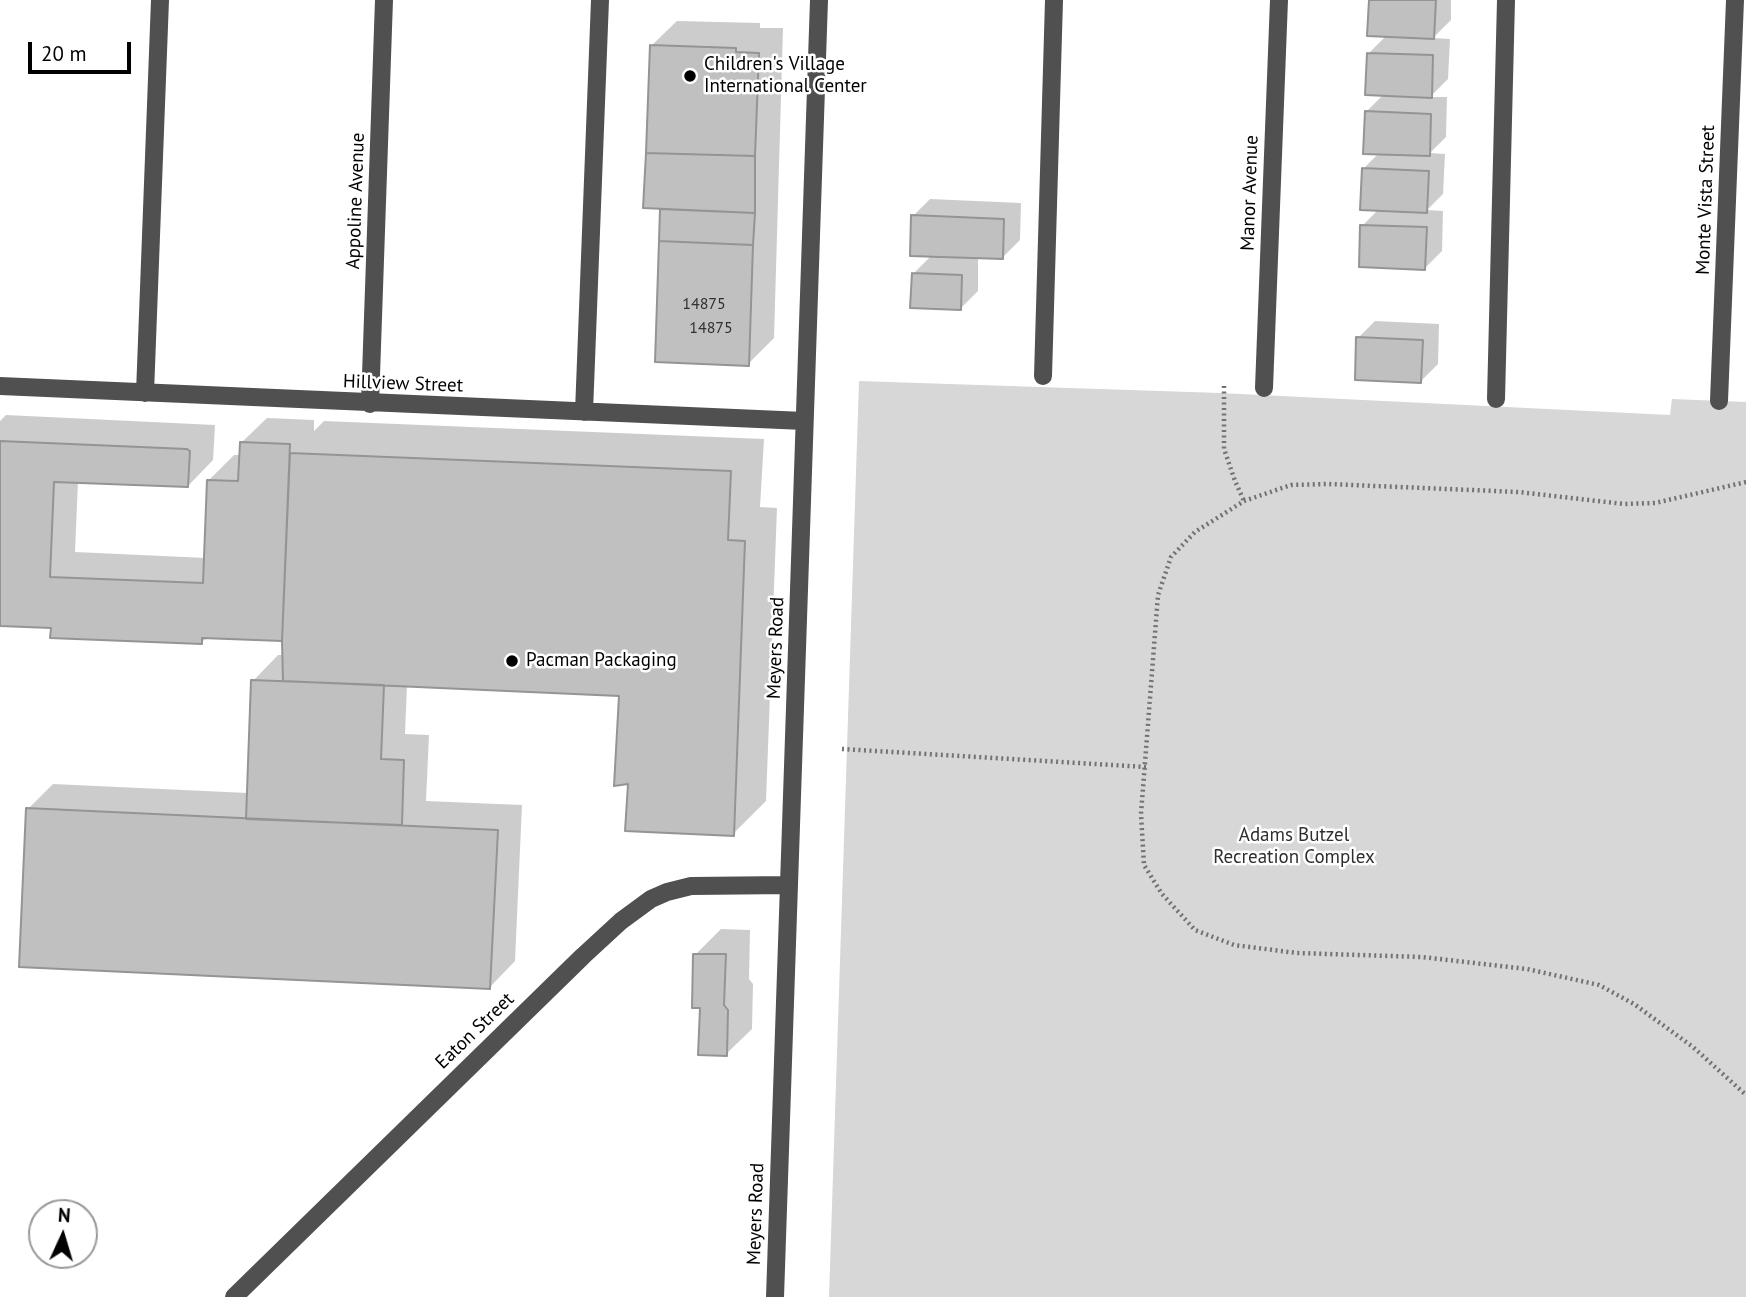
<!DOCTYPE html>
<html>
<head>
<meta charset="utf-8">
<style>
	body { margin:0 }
	#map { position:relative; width:1746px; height:1297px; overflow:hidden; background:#fff; font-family:"PT Sans",sans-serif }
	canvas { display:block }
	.north { position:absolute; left:28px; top:1199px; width:70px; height:70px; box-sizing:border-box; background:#fff; border:2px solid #999; border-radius:50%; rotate:4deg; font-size:19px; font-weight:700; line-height:28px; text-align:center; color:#000 }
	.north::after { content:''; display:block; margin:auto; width:24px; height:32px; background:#000; clip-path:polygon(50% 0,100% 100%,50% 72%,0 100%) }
	.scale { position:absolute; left:28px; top:42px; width:103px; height:32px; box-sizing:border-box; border:4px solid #000; border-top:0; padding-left:9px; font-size:21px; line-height:24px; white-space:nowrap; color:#000; -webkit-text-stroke:5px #fff; paint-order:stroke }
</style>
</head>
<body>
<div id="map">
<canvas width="1746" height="1297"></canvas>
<div class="north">N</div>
<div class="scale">20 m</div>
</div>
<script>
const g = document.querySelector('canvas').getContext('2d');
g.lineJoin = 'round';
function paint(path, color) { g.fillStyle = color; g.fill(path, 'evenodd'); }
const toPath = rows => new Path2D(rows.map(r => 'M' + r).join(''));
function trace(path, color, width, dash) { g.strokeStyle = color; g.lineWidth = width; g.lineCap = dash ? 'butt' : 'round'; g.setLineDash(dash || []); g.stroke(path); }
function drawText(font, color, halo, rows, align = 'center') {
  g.font = font + ' "PT Sans",sans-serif'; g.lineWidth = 5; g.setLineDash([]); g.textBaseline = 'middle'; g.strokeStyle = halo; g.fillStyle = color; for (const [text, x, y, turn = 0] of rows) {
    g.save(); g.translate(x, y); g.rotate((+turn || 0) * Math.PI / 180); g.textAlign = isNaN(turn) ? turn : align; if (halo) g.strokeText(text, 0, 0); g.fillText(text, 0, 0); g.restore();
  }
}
paint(toPath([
	[859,381,1220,393,1670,415,1672,399,1746,402,1746,1297,829,1297]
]), '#d7d7d7');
paint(toPath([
	[1371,0,1451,0,1451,20,1433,38,1450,39,1448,79,1430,97,1447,97,1446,137,1430,153,1445,154,1443,194,1427,210,1443,211,1442,251,1425,268,1362,226,1379,209,1364,168,1379,153,1366,112,1384,94,1368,54,1387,35],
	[677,21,760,23,760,28,783,28,774,338,748,364,657,361,662,207,651,46],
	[930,199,1021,203,1020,240,1003,257,978,257,978,291,961,308,913,274,932,255,913,216],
	[1375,321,1439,324,1438,364,1421,381,1358,338],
	[6,415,215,425,213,460,188,486,78,481,75,552,206,558,209,480,234,455,241,455,241,443,267,418,314,420,314,431,324,421,764,439,760,507,777,508,766,801,733,834,630,782,620,694,407,685,405,734,429,735,426,801,522,805,515,961,490,987,28,809,53,784,248,793,253,681,278,655,284,655,284,639,207,637,202,642,52,627,0,625,0,421],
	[721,929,750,930,749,979,753,984,752,1029,726,1054,701,1006,695,955]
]), '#0003');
const building = toPath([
	[1369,0,1436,0,1434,39,1367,36,1369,0],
	[650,45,736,48,736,52,759,53,755,156,646,153,650,45],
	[1367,53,1433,55,1432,98,1365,95,1367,53],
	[1365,111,1431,114,1430,156,1363,154,1365,111],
	[646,153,755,156,755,213,643,208,646,153],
	[1362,168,1429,171,1427,213,1360,210,1362,168],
	[660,209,755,213,753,245,659,241,660,209],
	[911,215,1004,219,1003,259,910,256,911,215],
	[1360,225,1427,227,1425,270,1359,267,1360,225],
	[659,241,753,245,749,366,655,362,659,241],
	[912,273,962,275,961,310,910,308,912,273],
	[1356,337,1423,340,1421,383,1355,380,1356,337],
	[0,441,187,449,190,451,188,487,54,482,50,577,203,583,207,480,238,481,240,442,290,444,282,641,202,638,202,644,50,638,51,628,0,626,0,441],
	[290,453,731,471,728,540,745,541,734,836,625,831,628,784,614,786,619,696,283,681,282,641,290,453],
	[251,680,384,685,381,759,404,760,402,825,246,819,251,680],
	[26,808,498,830,490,989,19,967,26,808],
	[693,954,726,954,724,1005,728,1010,727,1056,698,1055,700,1008,692,1008,693,954]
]);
paint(building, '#c0c0c0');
trace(building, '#949494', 2);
trace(toPath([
	[1224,386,1224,449,1235,481,1244,501],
	[1746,482,1655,503,1624,504,1519,492,1328,484,1291,485,1244,501,1195,532,1171,557,1158,595,1141,814,1144,865,1162,894,1195,930,1234,945,1297,953,1422,957,1527,969,1599,985,1634,1004,1693,1047,1746,1095],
	[842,749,1146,767]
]), '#727272', 4.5, [2, 3.5]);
trace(toPath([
	[1043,376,1054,0],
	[0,386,804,421],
	[1264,388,1279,0],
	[145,393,160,0],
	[1496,399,1506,0],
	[1719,401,1735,0],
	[370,404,384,0],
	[584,412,600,0],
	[234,1297,583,956,621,921,651,899,667,892,691,886,789,885],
	[775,1297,819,0]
]), '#505050', 18);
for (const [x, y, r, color] of [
	[690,76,7,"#000"],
	[512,661,7,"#000"]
]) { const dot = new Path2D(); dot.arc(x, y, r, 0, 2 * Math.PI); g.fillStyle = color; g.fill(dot); trace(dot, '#fff', 2.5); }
drawText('16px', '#303030', null, [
	["14875",704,304],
	["14875",711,328]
]);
drawText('19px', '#000', '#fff', [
	["Children's Village",704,65],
	["International Center",704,87],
	["Pacman Packaging",526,661]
], 'left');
drawText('19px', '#000', '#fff', [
	["Manor Avenue",1250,193,-88],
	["Monte Vista Street",1706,200,-88],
	["Appoline Avenue",356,201,-88],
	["Hillview Street",403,384,2],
	["Meyers Road",776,648,-88],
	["Eaton Street",475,1031,-44],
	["Meyers Road",756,1214,-88]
]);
drawText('19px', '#2e2e2e', '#fff', [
	["Adams Butzel",1294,836],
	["Recreation Complex",1294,858]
]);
</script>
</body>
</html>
